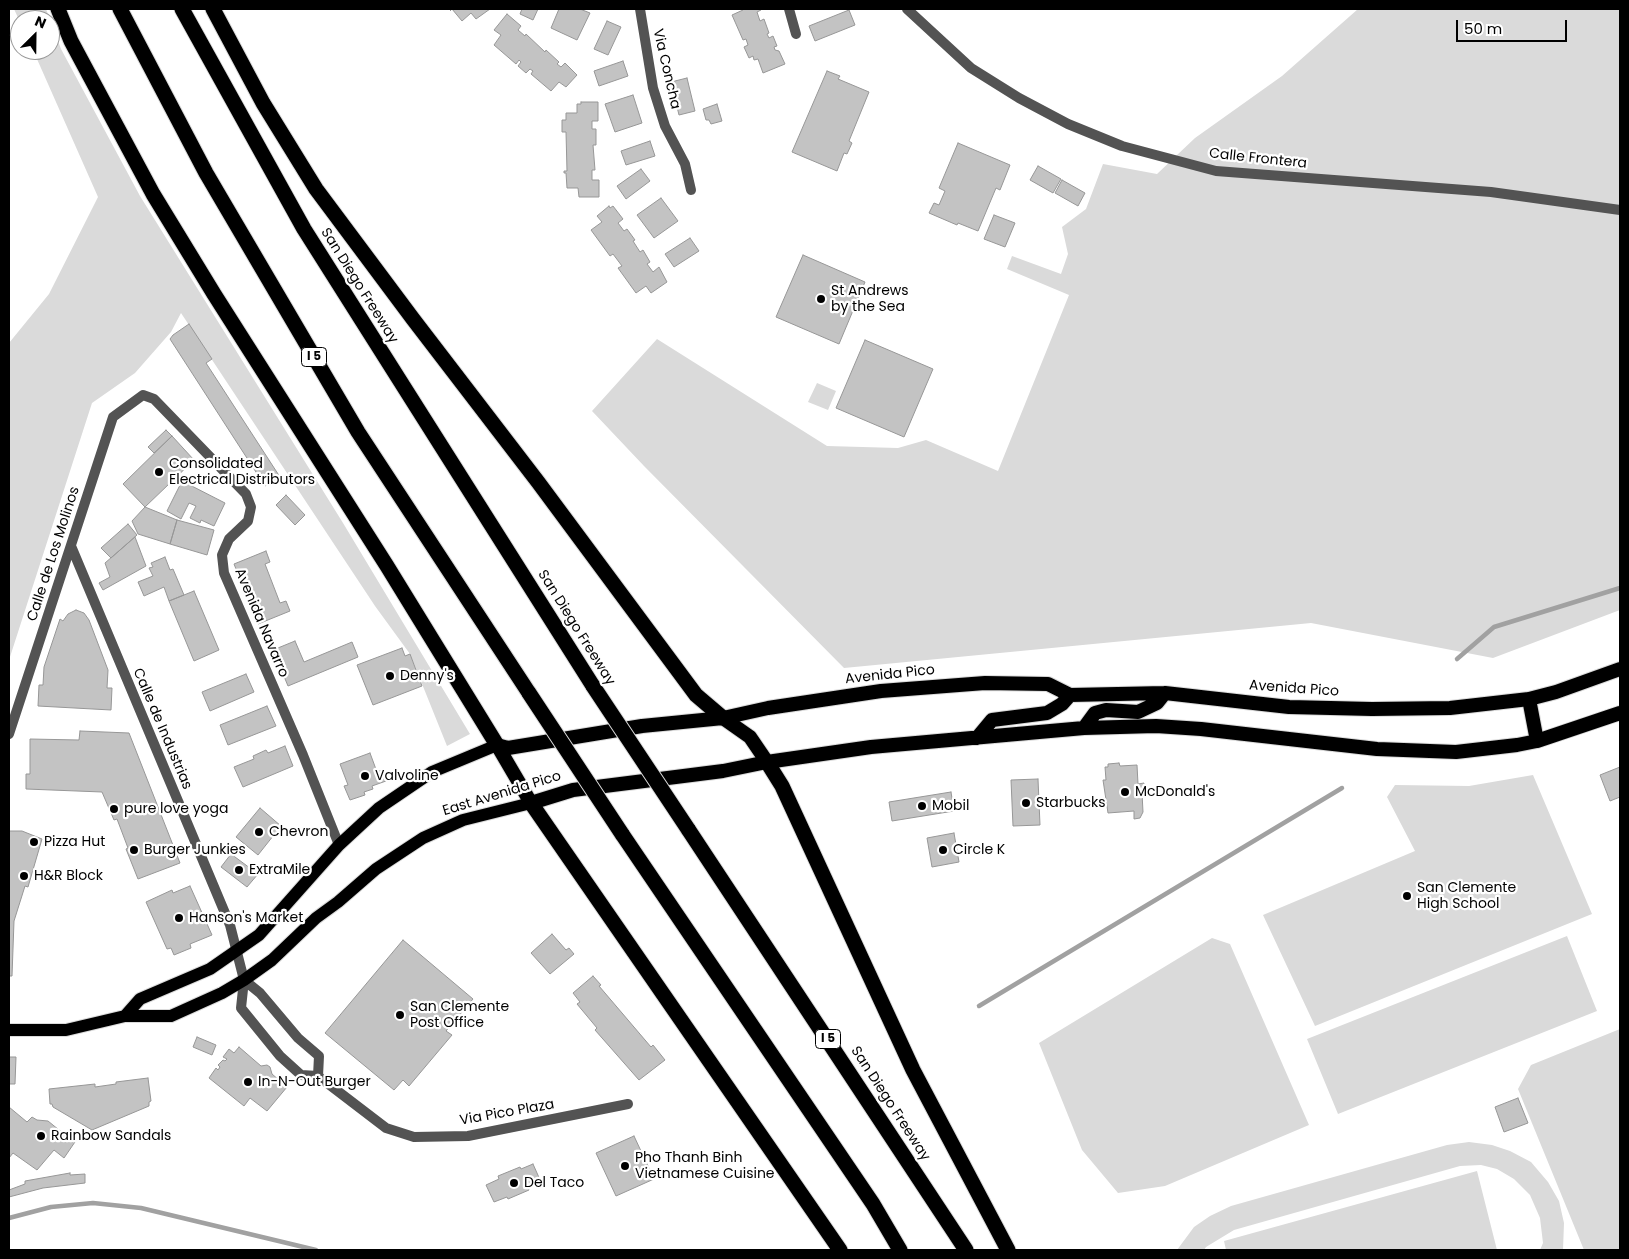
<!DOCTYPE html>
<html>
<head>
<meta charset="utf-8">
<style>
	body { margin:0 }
	#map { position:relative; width:1629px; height:1259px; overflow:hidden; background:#fff; font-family:Poppins,sans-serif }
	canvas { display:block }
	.frame { position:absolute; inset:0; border:10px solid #000; pointer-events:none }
	.north { position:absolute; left:10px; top:10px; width:50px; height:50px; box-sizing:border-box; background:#fff; border:1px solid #999; border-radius:50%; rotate:23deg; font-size:14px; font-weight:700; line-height:20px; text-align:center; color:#000 }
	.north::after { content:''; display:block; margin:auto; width:18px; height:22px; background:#000; clip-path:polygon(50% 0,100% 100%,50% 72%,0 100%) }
	.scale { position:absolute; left:1456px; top:20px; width:111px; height:22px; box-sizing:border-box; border:2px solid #000; border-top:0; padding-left:6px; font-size:15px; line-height:18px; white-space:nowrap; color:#000; -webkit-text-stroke:4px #fff; paint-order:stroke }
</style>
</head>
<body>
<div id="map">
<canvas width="1629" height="1259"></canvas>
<div class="frame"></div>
<div class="north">N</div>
<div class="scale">50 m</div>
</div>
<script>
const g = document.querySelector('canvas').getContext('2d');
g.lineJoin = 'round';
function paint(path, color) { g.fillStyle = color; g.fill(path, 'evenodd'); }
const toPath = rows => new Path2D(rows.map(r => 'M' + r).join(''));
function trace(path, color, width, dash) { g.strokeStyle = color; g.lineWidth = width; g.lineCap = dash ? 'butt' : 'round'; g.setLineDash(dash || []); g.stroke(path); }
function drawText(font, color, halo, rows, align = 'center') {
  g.font = font + ' Poppins,sans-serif'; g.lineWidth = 4.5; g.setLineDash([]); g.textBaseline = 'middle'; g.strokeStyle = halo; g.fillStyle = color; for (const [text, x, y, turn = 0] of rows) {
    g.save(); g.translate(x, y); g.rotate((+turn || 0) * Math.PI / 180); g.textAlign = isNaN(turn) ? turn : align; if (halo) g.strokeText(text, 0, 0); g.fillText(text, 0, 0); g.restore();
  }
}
paint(toPath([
	[14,9,46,9,61,49,140,196,343,523,470,734,447,746,410,654,375,606,181,313,171,332,135,373,92,403,9,660,9,343,49,294,98,197,33,50,50,50,50,20,20,20,20,22],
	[1358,9,1620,9,1620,610,1493,658,1311,623,844,668,644,466,592,411,657,339,827,446,898,448,926,440,998,471,1069,295,1007,269,1012,256,1061,274,1068,254,1062,227,1086,209,1103,164,1157,174,1195,138,1282,76],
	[817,383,836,391,828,410,808,402],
	[1533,775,1592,914,1315,1026,1263,915,1415,851,1387,797,1395,785,1469,786],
	[1567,936,1597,1011,1338,1114,1307,1039],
	[1212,938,1230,944,1309,1125,1165,1186,1118,1193,1082,1150,1039,1043],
	[1620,1029,1620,1250,1584,1250,1518,1089,1531,1065],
	[1469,1142,1492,1145,1510,1151,1531,1162,1548,1182,1559,1201,1564,1223,1563,1250,1540,1250,1543,1243,1540,1218,1530,1195,1514,1179,1497,1169,1481,1165,1460,1166,1234,1230,1206,1247,1204,1250,1177,1250,1194,1227,1210,1216,1231,1206,1447,1145],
	[1477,1171,1497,1250,1226,1250,1224,1241]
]), '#dadada');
trace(toPath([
	[1457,659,1494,627,1620,588],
	[979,1006,1342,788],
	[9,1218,51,1207,93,1203,141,1208,316,1250]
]), '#a1a1a1', 4.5);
const building = toPath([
	[452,9,450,11,452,9,490,9,476,19,471,13,462,21,452,9],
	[522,9,538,9,533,20,520,14,522,9],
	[559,9,580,9,590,13,577,40,551,28,559,9],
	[743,9,761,9,761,10,757,12,760,21,764,19,769,33,767,34,769,38,773,36,777,46,774,47,775,50,779,51,785,64,763,73,758,59,754,60,753,56,749,58,744,47,748,45,746,39,743,40,732,15,743,10,743,9],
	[849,10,855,25,815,41,809,26,849,10],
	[507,14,521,26,518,30,525,36,526,34,545,52,546,50,559,62,557,64,561,67,565,63,577,75,566,87,559,82,551,91,531,74,533,71,530,69,526,73,518,66,521,62,519,60,516,64,494,45,501,35,494,30,507,14],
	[607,21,621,27,608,55,594,49,607,21],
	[623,61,628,76,599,86,594,71,623,61],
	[827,71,840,76,838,79,869,92,849,141,852,143,847,154,844,153,837,171,792,152,827,71],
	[687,78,695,111,679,115,671,82,687,78],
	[633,95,642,123,615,132,605,104,633,95],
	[581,102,598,102,598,121,592,121,592,129,596,129,596,145,593,145,595,170,592,170,592,180,599,180,599,197,579,197,578,188,567,188,566,173,564,173,564,171,567,171,566,132,562,132,562,120,566,120,566,113,577,113,577,104,581,104,581,102],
	[717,104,722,121,711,124,709,120,706,120,703,109,717,104],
	[650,141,655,156,626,165,621,151,650,141],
	[958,143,1010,165,1000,190,996,188,978,231,958,223,957,225,929,213,934,203,939,205,945,191,939,188,958,143],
	[1038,166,1061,179,1053,193,1030,180,1038,166],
	[641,169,650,181,626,199,617,186,641,169],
	[1062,180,1085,193,1078,206,1055,193,1062,180],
	[661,198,678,221,654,238,637,215,661,198],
	[609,206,610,208,613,206,623,219,618,223,624,231,627,229,635,240,633,241,640,252,643,250,650,262,647,264,653,272,659,267,667,282,651,293,646,286,636,293,618,268,622,266,613,254,610,256,591,230,602,222,597,216,609,206],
	[994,215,1015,223,1005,247,984,239,994,215],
	[690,238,699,251,674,267,665,254,690,238],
	[803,255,865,282,839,344,776,317,803,255],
	[189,324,212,359,206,363,280,477,265,486,170,339,173,335,189,324],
	[865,340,933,369,904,437,836,408,865,340],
	[166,430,172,436,154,453,148,447,166,430],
	[172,436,194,460,145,507,123,484,172,436],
	[182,481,225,503,214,526,201,520,200,523,190,518,196,506,189,503,181,519,167,511,182,481],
	[286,495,305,515,295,525,276,505,286,495],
	[145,507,177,520,170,544,138,534,132,521,145,507],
	[177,520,214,530,207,555,170,544,177,520],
	[128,524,137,535,111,558,101,548,128,524],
	[135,537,146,566,103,590,99,583,110,577,105,563,135,537],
	[266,551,270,562,265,564,280,603,286,601,290,611,258,624,234,564,266,551],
	[165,557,170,570,173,569,184,595,169,601,164,587,144,596,138,582,153,576,149,568,153,567,151,563,165,557],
	[194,591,219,650,194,661,169,601,194,591],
	[76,610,84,613,89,620,108,670,107,688,112,688,111,710,38,706,39,685,43,685,44,667,60,619,63,621,68,614,76,610],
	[295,641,304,662,352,642,358,657,288,686,273,650,295,641],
	[402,648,405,656,410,654,422,686,373,705,357,665,402,648],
	[246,674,254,692,210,711,202,692,246,674],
	[267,706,276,726,228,745,220,725,267,706],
	[80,731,129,733,180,863,138,879,126,849,128,848,117,819,114,820,102,792,26,789,26,774,30,774,30,739,79,740,80,731],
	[285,746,293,766,243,787,234,767,254,759,253,756,266,750,268,753,285,746],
	[370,753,377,772,382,770,386,781,372,786,373,789,364,792,365,795,350,800,344,786,348,785,340,764,370,753],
	[1119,763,1120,766,1137,765,1138,784,1144,783,1144,793,1142,793,1143,812,1140,818,1134,819,1134,811,1108,813,1103,780,1106,780,1105,767,1108,767,1108,764,1119,763],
	[1620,767,1620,797,1610,801,1600,775,1620,767],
	[1038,779,1040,825,1013,826,1011,780,1038,779],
	[951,792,954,811,892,821,889,802,951,792],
	[260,808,281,826,258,855,236,837,260,808],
	[9,831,22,831,42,839,28,887,25,886,14,921,12,976,9,976,9,979,9,831],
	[954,833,959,862,932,867,927,838,954,833],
	[231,854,258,874,247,887,221,867,231,854],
	[190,886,212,935,190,944,191,948,174,955,171,948,167,949,146,902,172,890,173,893,190,886],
	[552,934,566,950,569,948,574,954,550,974,531,953,552,934],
	[403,940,473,999,446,1031,452,1035,409,1086,403,1080,394,1090,325,1033,403,940],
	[593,976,601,985,599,986,651,1047,653,1045,665,1060,639,1080,595,1030,597,1028,577,1004,580,1002,573,993,593,976],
	[197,1037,216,1045,212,1055,193,1047,197,1037],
	[239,1047,261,1066,267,1065,270,1067,272,1074,287,1087,267,1111,250,1098,244,1106,209,1078,216,1068,218,1070,220,1067,218,1065,223,1060,225,1061,227,1059,223,1057,229,1049,234,1053,239,1047],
	[9,1057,16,1057,15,1084,9,1084,9,1057],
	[148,1078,151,1101,149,1102,149,1106,92,1130,53,1107,52,1104,50,1104,49,1089,95,1084,95,1087,116,1084,116,1082,148,1078],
	[1518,1098,1528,1123,1504,1132,1495,1107,1518,1098],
	[9,1107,27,1122,32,1117,37,1120,48,1121,64,1134,67,1130,77,1139,64,1158,54,1150,37,1170,13,1153,9,1158,9,1107],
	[634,1136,654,1179,616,1196,596,1153,634,1136],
	[533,1164,541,1182,528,1187,529,1190,508,1199,507,1197,494,1202,486,1185,499,1179,498,1176,520,1167,521,1169,533,1164],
	[70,1173,70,1175,85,1174,85,1183,43,1188,9,1197,9,1190,25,1184,25,1181,70,1173]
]);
paint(building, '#c3c3c3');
trace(building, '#979797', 1);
const primary = toPath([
	[125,1016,140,999,210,969,259,935,339,845,379,808,432,772,497,745],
	[9,1030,66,1030,125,1016,171,1016,222,993,244,980,272,960,316,918,338,902,376,869,423,838,463,820,531,803]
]);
const trunk = toPath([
	[1529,699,1537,741],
	[723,718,750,737,767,762],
	[1084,728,1095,713,1106,710,1138,712,1157,703,1165,693],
	[977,738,992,720,1047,713,1062,704,1070,695],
	[497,745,531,803,573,790,723,771,767,762,871,747,1084,728,1156,726,1201,729,1377,749,1456,752,1517,745,1537,741,1620,713],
	[497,745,508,748,642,726,723,718,768,708,881,691,985,683,1048,684,1070,695,1165,693,1289,707,1372,709,1450,708,1529,699,1556,692,1620,669]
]);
const motorway = toPath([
	[58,9,71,41,153,194,214,294,387,566,497,745],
	[120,9,206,173,358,432,529,693],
	[182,9,304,229,593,686],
	[213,9,263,103,316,189,413,319,538,482,696,695,723,718],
	[767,762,782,786,913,1070,1008,1250],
	[531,803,840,1250],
	[688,829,966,1250],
	[622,834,873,1204,900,1250]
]);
trace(primary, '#dbdbdb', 14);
trace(trunk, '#dbdbdb', 16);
trace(motorway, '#dbdbdb', 17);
trace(toPath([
	[640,9,653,88,665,126,685,164,691,190],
	[789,9,796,34],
	[71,546,230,925,244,980,241,1008,280,1056,301,1075,318,1076,386,1128,414,1137,468,1136,628,1104],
	[9,734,113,417,143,395,154,399,246,494,251,507,248,521,229,539,222,555,224,573,303,755,339,845],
	[244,980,260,993,298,1038,319,1056,318,1076]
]), '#535353', 10);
trace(toPath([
	[907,9,971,68,1019,98,1068,124,1122,146,1216,171,1491,192,1620,210]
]), '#535353', 10);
trace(primary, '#000', 12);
trace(trunk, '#000', 14);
trace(motorway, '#000', 15);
const motorwayBridge = toPath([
	[593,686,688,829],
	[529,693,622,834]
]);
trace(motorwayBridge, '#dbdbdb', 17, []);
trace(motorwayBridge, '#000', 15);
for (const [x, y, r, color] of [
	[821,299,5,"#000"],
	[159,472,5,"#000"],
	[390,676,5,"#000"],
	[365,776,5,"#000"],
	[1125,792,5,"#000"],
	[1026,803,5,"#000"],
	[922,806,5,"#000"],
	[114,809,5,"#000"],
	[259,832,5,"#000"],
	[34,842,5,"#000"],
	[134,850,5,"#000"],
	[943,850,5,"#000"],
	[239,870,5,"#000"],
	[24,876,5,"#000"],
	[1407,896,5,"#000"],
	[179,918,5,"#000"],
	[400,1015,5,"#000"],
	[248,1082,5,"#000"],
	[41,1136,5,"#000"],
	[625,1166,5,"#000"],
	[514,1183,5,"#000"]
]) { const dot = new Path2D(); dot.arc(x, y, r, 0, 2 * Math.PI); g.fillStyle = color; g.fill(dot); trace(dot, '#fff', 2); }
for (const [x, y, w] of [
	[314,357,25],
	[828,1039,25]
]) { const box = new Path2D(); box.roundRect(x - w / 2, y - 9.5, w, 19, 4); g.fillStyle = '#fff'; g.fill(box); trace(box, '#000', 1); }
drawText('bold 12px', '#000', null, [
	["I 5",314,357],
	["I 5",828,1039]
]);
drawText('14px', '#000', '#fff', [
	["Via Concha",666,69,77],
	["Calle Frontera",1258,159,6],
	["San Diego Freeway",359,286,58],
	["Calle de Los Molinos",54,554,-72],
	["Avenida Navarro",261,623,67],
	["San Diego Freeway",576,628,58],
	["Avenida Pico",890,675,-6],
	["Avenida Pico",1294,689,4],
	["Calle de Industrias",162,729,67],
	["East Avenida Pico",502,794,-17],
	["San Diego Freeway",890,1104,57],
	["Via Pico Plaza",507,1113,-10]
]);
drawText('14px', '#000', '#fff', [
	["St Andrews",831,291],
	["by the Sea",831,307],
	["Consolidated",169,464],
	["Electrical Distributors",169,480],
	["Denny's",400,676],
	["Valvoline",375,776],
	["McDonald's",1135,792],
	["Starbucks",1036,803],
	["Mobil",932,806],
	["pure love yoga",124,809],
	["Chevron",269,832],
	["Pizza Hut",44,842],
	["Burger Junkies",144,850],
	["Circle K",953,850],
	["ExtraMile",249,870],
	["H&R Block",34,876],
	["San Clemente",1417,888],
	["High School",1417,904],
	["Hanson's Market",189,918],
	["San Clemente",410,1007],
	["Post Office",410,1023],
	["In-N-Out Burger",258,1082],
	["Rainbow Sandals",51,1136],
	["Pho Thanh Binh",635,1158],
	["Vietnamese Cuisine",635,1174],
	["Del Taco",524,1183]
], 'left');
</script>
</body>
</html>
